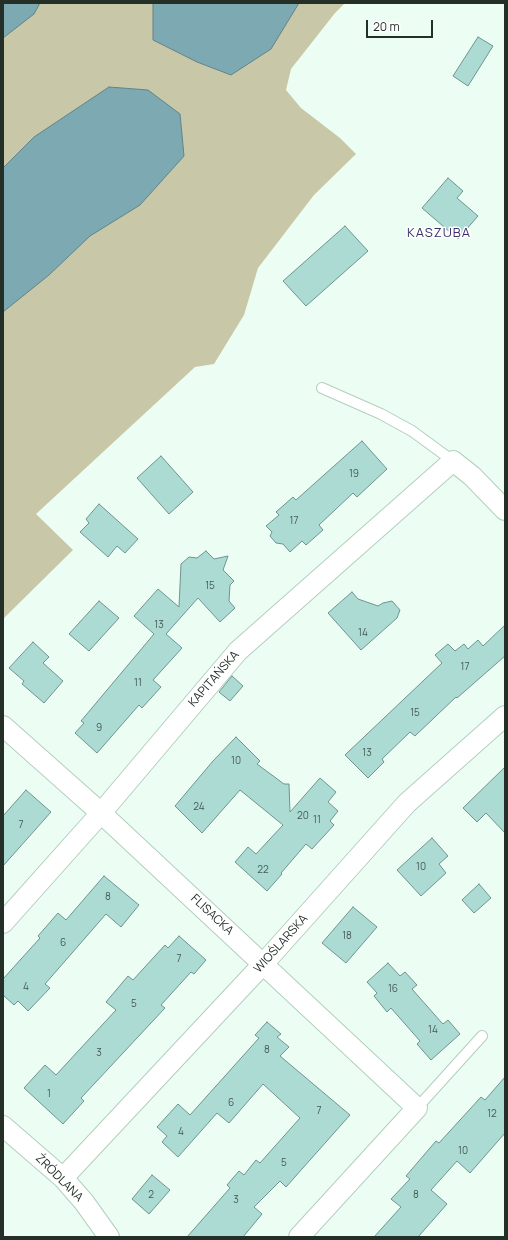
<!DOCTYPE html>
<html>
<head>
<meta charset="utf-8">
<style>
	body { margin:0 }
	#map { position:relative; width:508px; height:1240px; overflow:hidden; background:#ecfef3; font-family:Manrope,sans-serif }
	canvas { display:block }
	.frame { position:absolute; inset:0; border:4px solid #242f28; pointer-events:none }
	.scale { position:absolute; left:366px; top:20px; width:67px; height:18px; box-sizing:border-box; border:2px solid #242f28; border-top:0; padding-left:5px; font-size:12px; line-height:14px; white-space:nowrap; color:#242f28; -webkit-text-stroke:3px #fff; paint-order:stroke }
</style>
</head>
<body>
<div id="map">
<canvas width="508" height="1240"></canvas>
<div class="frame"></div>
<div class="scale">20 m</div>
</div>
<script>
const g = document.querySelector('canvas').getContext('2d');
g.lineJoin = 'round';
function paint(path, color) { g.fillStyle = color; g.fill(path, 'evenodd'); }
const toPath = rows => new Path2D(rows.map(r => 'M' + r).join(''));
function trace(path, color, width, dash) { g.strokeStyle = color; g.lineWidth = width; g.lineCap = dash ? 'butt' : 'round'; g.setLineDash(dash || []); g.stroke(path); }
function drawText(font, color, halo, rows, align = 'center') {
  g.font = font + ' Manrope,sans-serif'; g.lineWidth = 3; g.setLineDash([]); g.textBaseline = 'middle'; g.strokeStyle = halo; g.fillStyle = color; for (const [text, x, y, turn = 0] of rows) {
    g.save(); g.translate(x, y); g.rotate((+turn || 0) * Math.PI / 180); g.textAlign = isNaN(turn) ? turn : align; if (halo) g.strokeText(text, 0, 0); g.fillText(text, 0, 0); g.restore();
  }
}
paint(toPath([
	[3,3,345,3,335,13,291,69,286,90,301,108,340,138,356,154,314,195,258,268,244,315,214,364,195,367,36,514,73,550,3,619]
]), '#c8c7a8');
const water = toPath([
	[3,3,40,3,34,14,3,38,3,3],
	[153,3,299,3,271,49,231,75,197,62,153,40,153,3],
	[109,87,148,90,180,114,184,156,140,205,90,236,49,275,3,312,3,168,34,137,109,87]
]);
paint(water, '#7ca9b2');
trace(water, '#628489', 1);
const building = toPath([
	[478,37,493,46,468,86,453,76,478,37],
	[448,178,463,191,457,198,478,216,458,239,422,208,448,178],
	[345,226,368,251,306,306,283,281,345,226],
	[362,441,387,469,357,497,353,493,319,525,323,530,306,545,302,541,290,552,283,544,276,543,270,536,272,532,266,526,279,515,276,512,293,497,296,500,362,441],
	[161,456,193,492,169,514,137,478,161,456],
	[99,504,138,539,125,553,117,546,108,557,80,532,89,523,86,519,99,504],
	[206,551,214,559,228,556,223,570,234,581,230,585,229,601,235,608,220,622,198,598,166,634,182,648,153,680,161,687,142,708,139,705,97,753,75,733,84,723,81,721,154,634,134,616,158,589,179,607,181,564,189,557,197,558,206,551],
	[352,592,358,599,378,606,383,603,392,601,400,610,397,618,361,650,328,613,352,592],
	[99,601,119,618,89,651,69,634,99,601],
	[505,625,505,656,457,698,456,697,415,736,410,732,382,759,384,762,368,778,345,755,442,663,435,655,448,644,455,651,464,644,468,649,478,640,483,646,505,625],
	[33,642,49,657,43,663,63,681,44,703,22,684,24,681,9,668,33,642],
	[232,676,243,686,230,701,219,692,232,676],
	[236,737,260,761,257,764,284,784,289,784,290,812,320,778,336,792,328,802,338,811,330,821,334,825,312,849,306,844,281,873,282,874,267,891,235,862,248,847,256,854,283,825,240,790,202,833,175,806,213,761,236,737],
	[505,767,505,833,486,813,477,822,463,808,505,767],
	[26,790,51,812,3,866,3,816,26,790],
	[432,838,448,856,439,864,446,873,421,896,397,870,432,838],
	[104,876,139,905,121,927,106,914,45,984,50,988,28,1011,18,1001,14,1005,3,995,3,979,40,938,38,936,58,913,66,920,104,876],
	[479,884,491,898,474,913,462,900,479,884],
	[353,907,377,927,346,963,322,943,353,907],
	[179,936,206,960,194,974,191,972,161,1005,165,1008,81,1098,84,1101,63,1124,24,1088,45,1065,56,1075,116,1010,106,1002,128,976,133,980,165,945,168,948,179,936],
	[388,963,400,976,405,972,417,985,412,989,441,1022,443,1024,448,1020,460,1034,431,1060,417,1044,420,1041,391,1008,387,1012,374,996,377,993,367,982,388,963],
	[267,1022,281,1034,277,1037,289,1047,280,1056,350,1115,286,1187,280,1181,254,1207,262,1214,243,1237,187,1237,230,1188,227,1185,239,1171,244,1175,256,1160,260,1163,300,1118,263,1084,229,1123,217,1113,178,1157,162,1142,167,1136,157,1127,178,1104,190,1115,259,1038,255,1035,267,1022],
	[505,1077,505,1133,470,1173,457,1161,431,1190,447,1204,418,1237,374,1237,401,1207,391,1199,410,1179,406,1176,436,1141,439,1143,481,1097,485,1100,505,1077],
	[152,1175,170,1190,149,1214,132,1199,152,1175]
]);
paint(building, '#acdbd4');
trace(building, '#70938e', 1);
const service = toPath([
	[322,388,381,414,412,431,453,461],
	[417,1108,482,1036]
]);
const minor = toPath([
	[3,726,101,813,417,1108,299,1237],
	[3,923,101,813,238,651,453,461,472,476,505,510],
	[3,1126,63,1178,84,1202,109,1237],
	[63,1178,264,963,407,803,505,716]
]);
trace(service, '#b2cfbd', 12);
trace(minor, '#b2cfbd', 22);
trace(service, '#fff', 10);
trace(minor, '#fff', 20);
drawText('10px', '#465a53', null, [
	["19",354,474],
	["17",294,521],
	["15",210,586],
	["13",159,625],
	["14",363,633],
	["17",465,667],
	["11",138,683],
	["15",415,713],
	["9",99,728],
	["13",367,753],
	["10",236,761],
	["24",199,807],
	["20",303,816],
	["11",317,820],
	["7",21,825],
	["10",421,867],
	["22",263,870],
	["8",108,897],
	["18",347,936],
	["6",63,943],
	["7",179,959],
	["4",26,987],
	["16",393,989],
	["5",134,1004],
	["14",433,1030],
	["8",267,1050],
	["3",99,1053],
	["1",49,1094],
	["6",231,1103],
	["7",319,1111],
	["12",492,1114],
	["4",181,1132],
	["10",463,1151],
	["5",284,1163],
	["2",151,1195],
	["8",416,1195],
	["3",236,1200]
]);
drawText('12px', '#242f28', '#fff', [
	["KAPITAŃSKA",214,679,-49],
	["FLISACKA",212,915,43],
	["WIOŚLARSKA",281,944,-48],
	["ŹRÓDLANA",59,1178,45]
]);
g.letterSpacing = '1px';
drawText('13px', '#3d2e6a', '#fff', [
	["KASZUBA",439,233]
]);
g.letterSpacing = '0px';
</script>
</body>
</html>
